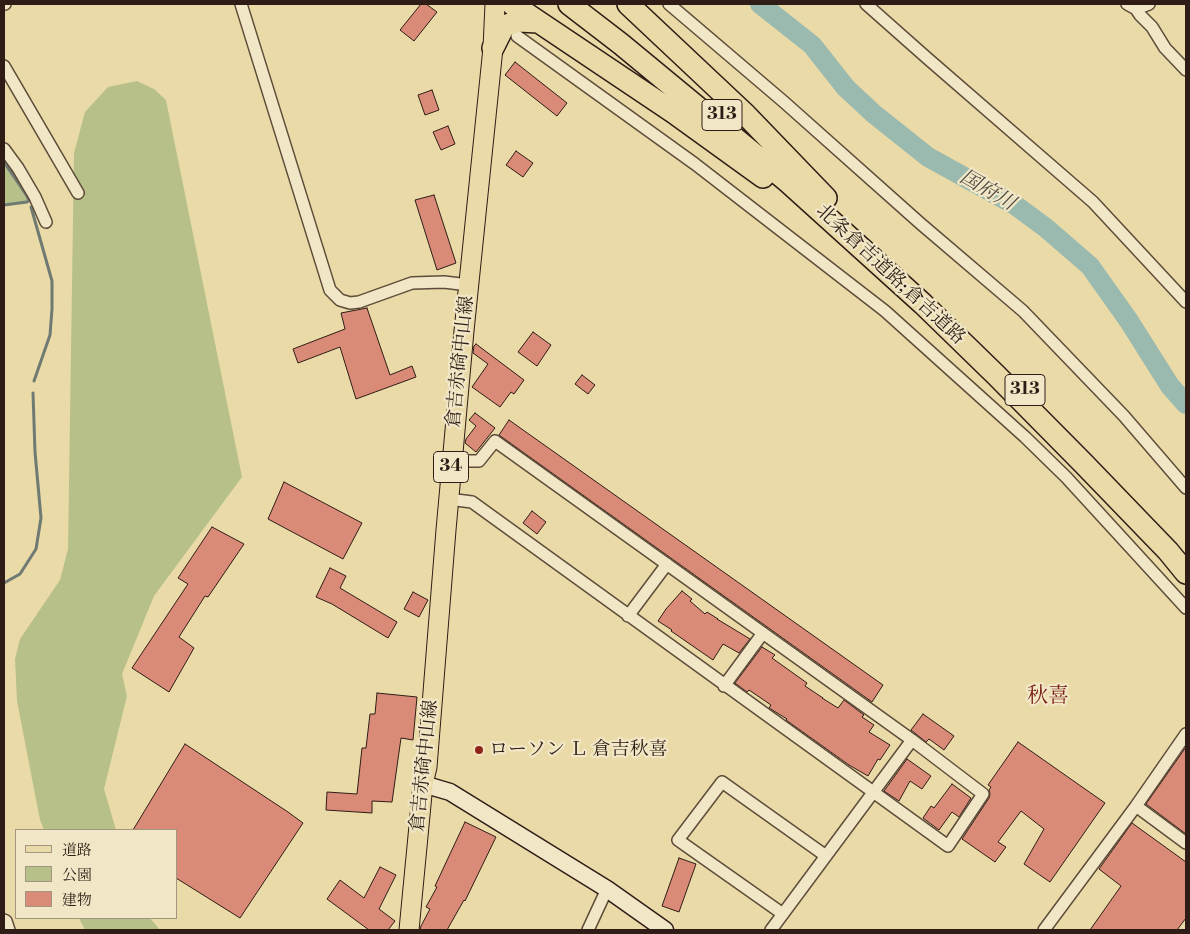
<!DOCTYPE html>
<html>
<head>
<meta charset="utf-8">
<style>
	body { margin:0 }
	#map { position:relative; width:1190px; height:934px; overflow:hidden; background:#eadaa7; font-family:"Libre Bodoni","Noto Serif JP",serif }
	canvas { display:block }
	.frame { position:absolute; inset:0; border:5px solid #2f1c16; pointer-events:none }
	.legend { position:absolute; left:15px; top:829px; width:162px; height:90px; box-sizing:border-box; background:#f1e7c6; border:1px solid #a39680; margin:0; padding:6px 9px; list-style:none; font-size:15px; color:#2f1c16 }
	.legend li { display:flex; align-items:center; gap:10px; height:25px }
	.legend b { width:25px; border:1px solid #a39680 }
</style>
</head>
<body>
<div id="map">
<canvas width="1190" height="934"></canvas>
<div class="frame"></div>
<ul class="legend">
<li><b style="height:6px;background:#eadaa7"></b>道路</li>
<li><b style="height:14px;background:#b6c088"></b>公園</li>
<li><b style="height:14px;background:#d98b78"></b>建物</li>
</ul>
</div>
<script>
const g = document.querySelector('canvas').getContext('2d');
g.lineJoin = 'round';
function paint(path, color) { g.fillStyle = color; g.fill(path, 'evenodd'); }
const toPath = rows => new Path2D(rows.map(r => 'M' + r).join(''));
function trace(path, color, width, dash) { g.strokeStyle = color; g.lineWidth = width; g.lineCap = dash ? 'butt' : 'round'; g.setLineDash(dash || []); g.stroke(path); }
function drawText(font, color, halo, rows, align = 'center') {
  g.font = font + ' "Libre Bodoni","Noto Serif JP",serif'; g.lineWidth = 4.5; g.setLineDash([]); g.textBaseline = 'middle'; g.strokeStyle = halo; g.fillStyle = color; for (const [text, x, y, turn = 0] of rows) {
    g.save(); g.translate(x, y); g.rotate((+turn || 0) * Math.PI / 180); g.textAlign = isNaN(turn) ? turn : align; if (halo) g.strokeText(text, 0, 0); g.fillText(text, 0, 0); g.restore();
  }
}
paint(toPath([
	[137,81,154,89,166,100,242,477,154,596,122,674,127,696,104,789,116,830,44,830,40,820,17,701,15,659,20,639,60,580,68,549,74,153,85,112,108,87],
	[4,153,34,202,4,204],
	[79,918,150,918,160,930,85,930]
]), '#b6c088');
trace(toPath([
	[4,162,27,196,29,201],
	[4,205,27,202],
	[31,207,52,281,52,309,50,335,34,381],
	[4,583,20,574,36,549,41,518,35,452,33,393]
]), '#6f7a72', 3);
trace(toPath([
	[760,4,812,45,846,88,874,114,928,157,1015,205,1046,228,1090,266,1129,321,1170,386,1186,404]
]), '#9ab9af', 20);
const building = toPath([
	[421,4,426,4,437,12,414,41,400,30,421,4],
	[515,62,567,103,557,116,505,75,515,62],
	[432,90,439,110,425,115,418,95,432,90],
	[448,126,455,144,441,150,433,132,448,126],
	[516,151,533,163,523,177,506,165,516,151],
	[434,195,456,263,437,270,415,200,434,195],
	[367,308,390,375,412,366,416,377,356,399,340,347,298,363,293,349,345,329,341,313,367,308],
	[533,332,551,345,537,366,518,352,533,332],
	[476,344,524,380,514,394,511,392,500,407,472,387,488,364,473,353,474,346,476,344],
	[582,375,595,385,588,394,575,384,582,375],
	[475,413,495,428,476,452,465,443,466,439,476,426,469,420,475,413],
	[509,420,883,685,872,702,499,435,509,420],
	[284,482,362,523,343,559,268,519,284,482],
	[532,511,546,522,537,534,523,523,532,511],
	[212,527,244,544,208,597,205,596,179,637,194,648,169,692,132,668,188,584,178,578,212,527],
	[330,568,346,576,340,588,397,622,388,638,332,604,316,597,330,568],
	[682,591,692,599,690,601,705,614,707,612,718,619,717,619,750,639,739,653,723,644,713,660,671,631,672,630,658,621,666,609,682,591],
	[413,592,428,600,419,617,404,609,413,592],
	[762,647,775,655,772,658,807,683,805,686,823,698,822,698,838,708,844,700,864,715,862,717,874,725,869,732,890,745,880,760,878,759,868,776,849,765,786,720,787,719,769,708,771,705,749,690,747,692,735,683,762,647],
	[377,693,417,697,413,740,401,738,392,802,372,801,372,813,326,810,327,792,357,794,362,748,366,748,370,714,375,714,377,693],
	[923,714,954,736,944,750,929,739,926,742,911,730,923,714],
	[1018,742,1105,803,1050,882,1024,864,1044,829,1021,811,998,842,1006,847,995,862,962,839,989,798,990,794,989,790,991,787,988,785,1018,742],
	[185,744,288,812,303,823,240,918,176,878,176,830,133,830,185,744],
	[1186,747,1186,834,1146,804,1186,747],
	[907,759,931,776,922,789,910,781,899,801,884,791,907,759],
	[952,784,971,798,959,817,952,812,939,830,923,818,931,806,934,808,952,784],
	[465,822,496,837,465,901,464,900,447,930,420,930,421,926,430,909,426,907,437,887,435,886,465,822],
	[1132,823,1186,862,1186,918,1177,930,1090,930,1121,886,1099,869,1132,823],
	[679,858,696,864,679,912,662,906,679,858],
	[380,867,396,875,379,909,395,921,388,930,369,930,327,899,340,880,364,898,380,867]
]);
paint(building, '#d98b78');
trace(building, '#2f1c16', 1);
const street = toPath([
	[4,4,5,4],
	[241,4,330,290,340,300,350,303,359,302,412,283,444,282,469,285],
	[669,4,784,102,921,224,1023,311,1124,416,1186,488],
	[866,4,927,58,1093,202,1186,302],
	[1127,4,1136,9,1140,15,1152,27,1165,48,1186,70],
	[1136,9,1149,4],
	[517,36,695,164,885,311,1025,437,1066,477,1186,608],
	[4,66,78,193],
	[4,149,18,168,35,197,46,222],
	[448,499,472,502,948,846,983,794,912,740,495,441,479,461,452,461],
	[628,616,667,564],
	[724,686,763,633],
	[1136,806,1186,843],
	[783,914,678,840,722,782,826,856],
	[4,920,6,921,9,930],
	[588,930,607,889],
	[771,930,912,740],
	[1044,930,1136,806,1186,734]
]);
const secondary = toPath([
	[423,784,450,792,607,889,665,930]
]);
const primary = toPath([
	[409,930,423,784,427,767,446,530,464,331,493,48,495,4]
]);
const highway = toPath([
	[512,4,673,112,763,177],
	[569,4,621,44,788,182,923,304,996,375,1084,464,1168,551,1186,573],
	[628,4,746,115,826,198],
	[493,48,504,26,519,21,538,22]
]);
trace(street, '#5e4c3a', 14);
trace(secondary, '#2f1c16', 19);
trace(primary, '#2f1c16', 21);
trace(highway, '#2f1c16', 24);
trace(street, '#f1e7c6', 11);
trace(secondary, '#f1e7c6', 16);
trace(primary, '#eadaa7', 19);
trace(highway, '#eadaa7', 21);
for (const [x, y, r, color] of [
	[479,750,5,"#8f2418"]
]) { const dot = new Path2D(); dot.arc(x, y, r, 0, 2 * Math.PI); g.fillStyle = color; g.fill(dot); trace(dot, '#f1e7c6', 2); }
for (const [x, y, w] of [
	[722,115,40],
	[1025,390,40],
	[451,467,35]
]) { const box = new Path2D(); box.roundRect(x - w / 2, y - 15.5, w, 31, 4); g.fillStyle = '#f1e7c6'; g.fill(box); trace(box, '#2f1c16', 1); }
drawText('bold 18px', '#2f1c16', null, [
	["313",722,115],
	["313",1025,390],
	["34",451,467]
]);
drawText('19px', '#2f1c16', '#f1e7c6', [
	["北条倉吉道路;倉吉道路",890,275,43],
	["倉吉赤碕中山線",461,362,-84],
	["倉吉赤碕中山線",425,766,-84]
]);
drawText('19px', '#2f1c16', '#f1e7c6', [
	["ローソン Ｌ 倉吉秋喜",489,750]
], 'left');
drawText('italic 20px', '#4f4b44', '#f1e7c6', [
	["国府川",987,191,30]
]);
drawText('21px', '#7a1f14', '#f1e7c6', [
	["秋喜",1048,697]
]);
</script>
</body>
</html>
